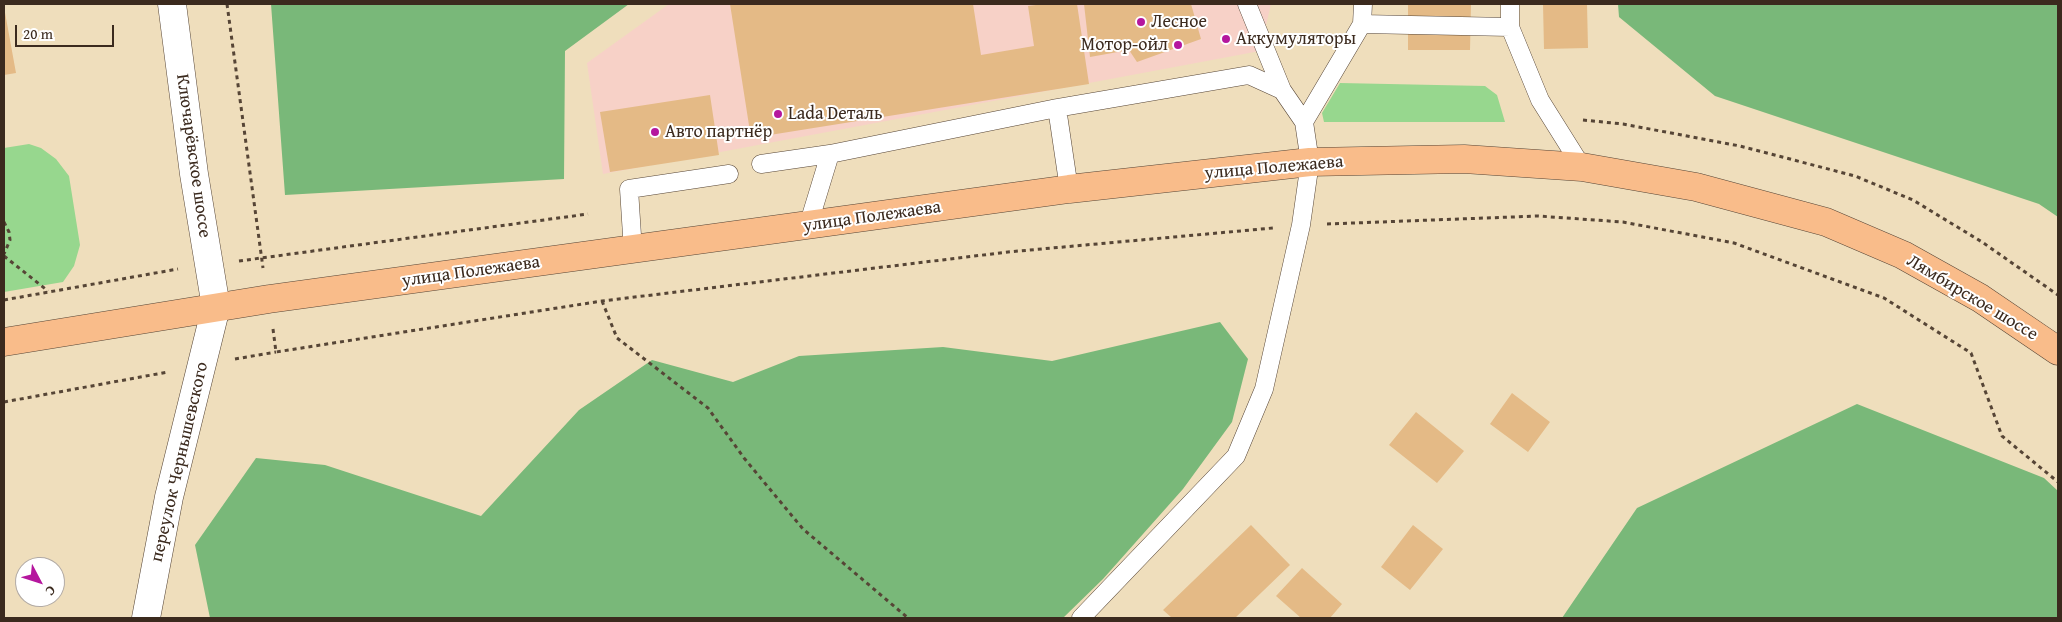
<!DOCTYPE html>
<html>
<head>
<meta charset="utf-8">
<style>
	body { margin:0 }
	#map { position:relative; width:2062px; height:622px; overflow:hidden; background:#efdebc; font-family:"Gentium Book Plus",serif }
	canvas { display:block }
	.frame { position:absolute; inset:0; border:5px solid #3b2a1e; pointer-events:none }
	.north { position:absolute; left:15px; top:557px; width:50px; height:50px; box-sizing:border-box; background:#fff; border:1px solid #b1aaa5; border-radius:50%; rotate:130deg; font-size:14px; font-weight:700; line-height:20px; text-align:center; color:#3b2a1e }
	.north::after { content:''; display:block; margin:auto; width:18px; height:22px; background:#b5179e; clip-path:polygon(50% 0,100% 100%,50% 72%,0 100%) }
	.scale { position:absolute; left:15px; top:25px; width:99px; height:22px; box-sizing:border-box; border:2px solid #3b2a1e; border-top:0; padding-left:6px; font-size:15px; line-height:18px; white-space:nowrap; color:#3b2a1e; -webkit-text-stroke:4px #fff; paint-order:stroke }
</style>
</head>
<body>
<div id="map">
<canvas width="2062" height="622"></canvas>
<div class="frame"></div>
<div class="north">С</div>
<div class="scale">20 m</div>
</div>
<script>
const g = document.querySelector('canvas').getContext('2d');
g.lineJoin = 'round';
function paint(path, color) { g.fillStyle = color; g.fill(path, 'evenodd'); }
const toPath = rows => new Path2D(rows.map(r => 'M' + r).join(''));
function trace(path, color, width, dash) { g.strokeStyle = color; g.lineWidth = width; g.lineCap = dash ? 'butt' : 'round'; g.setLineDash(dash || []); g.stroke(path); }
function drawText(font, color, halo, rows, align = 'center') {
  g.font = font + ' "Gentium Book Plus",serif'; g.lineWidth = 4; g.setLineDash([]); g.textBaseline = 'middle'; g.strokeStyle = halo; g.fillStyle = color; for (const [text, x, y, turn = 0] of rows) {
    g.save(); g.translate(x, y); g.rotate((+turn || 0) * Math.PI / 180); g.textAlign = isNaN(turn) ? turn : align; if (halo) g.strokeText(text, 0, 0); g.fillText(text, 0, 0); g.restore();
  }
}
paint(toPath([
	[669,4,1271,4,1260,51,603,174,587,63]
]), '#f7d1c7');
paint(toPath([
	[1340,83,1485,86,1497,95,1505,122,1324,122,1322,113],
	[29,144,41,148,56,159,69,176,80,245,74,266,63,282,4,292,4,148]
]), '#97d78e');
paint(toPath([
	[271,4,629,4,565,51,564,179,285,195],
	[1618,4,2058,4,2058,217,2039,204,1715,96,1619,17],
	[1220,322,1248,359,1232,422,1183,489,1103,579,1063,618,210,618,195,545,256,458,325,465,481,516,579,410,652,360,733,382,799,356,943,347,1052,361],
	[1857,404,2044,478,2058,491,2058,618,1562,618,1637,508]
]), '#79b879');
paint(toPath([
	[730,4,973,4,981,55,1034,46,1028,6,1044,4,1077,4,1089,84,751,138],
	[1084,4,1191,4,1201,39,1137,62,1129,50,1090,57],
	[1408,4,1471,4,1470,50,1408,50],
	[1543,4,1587,4,1588,48,1544,49],
	[4,7,16,73,4,75],
	[710,95,719,155,610,172,600,112],
	[1512,393,1550,422,1528,452,1490,424],
	[1416,412,1464,451,1437,483,1389,445],
	[1251,525,1290,565,1235,618,1172,618,1163,610],
	[1413,525,1443,549,1410,590,1381,567],
	[1302,568,1342,604,1330,618,1301,618,1276,596]
]), '#e4ba86');
const service = toPath([
	[1247,4,1282,90],
	[1510,4,1510,27],
	[1362,24,1363,4],
	[1304,122,1362,24,1510,27,1540,100,1582,167],
	[761,164,830,154],
	[1069,189,1057,108,1249,75,1282,90,1304,122,1310,162,1301,225,1264,389,1236,456,1081,618],
	[808,226,830,154,1057,108],
	[633,251,629,189,729,174]
]);
const minor = toPath([
	[146,618,169,497,216,307]
]);
const tertiary = toPath([
	[172,4,194,174,216,307]
]);
const primary = toPath([
	[4,342,269,299,1069,189,1310,162,1464,159,1582,167,1696,187,1826,222,1903,255,1980,298,2058,351]
]);
trace(service, '#564536', 19);
trace(minor, '#564536', 29);
trace(tertiary, '#564536', 29);
trace(primary, '#564536', 29);
trace(toPath([
	[227,4,263,268],
	[1583,120,1623,124,1740,146,1855,176,1913,200,1982,242,2058,295],
	[4,222,9,232,10,240,4,254],
	[1327,224,1538,216,1623,222,1734,243,1884,298,1971,353,2002,436,2058,482],
	[4,256,48,291],
	[239,261,588,214],
	[4,300,178,269],
	[602,301,617,338,708,408,744,458,803,529,908,618],
	[273,329,276,352,602,301,1008,252,1273,228],
	[235,359,276,352],
	[4,402,168,372]
]), '#564536', 3, [4, 4]);
trace(service, '#fff', 18);
trace(minor, '#fff', 28);
trace(tertiary, '#fff', 28);
trace(primary, '#f9bc8a', 28);
for (const [x, y, r, color] of [
	[1141,22,5,"#b5179e"],
	[1226,39,5,"#b5179e"],
	[1178,45,5,"#b5179e"],
	[778,114,5,"#b5179e"],
	[655,132,5,"#b5179e"]
]) { const dot = new Path2D(); dot.arc(x, y, r, 0, 2 * Math.PI); g.fillStyle = color; g.fill(dot); trace(dot, '#fff', 2); }
drawText('18px', '#3b2a1e', '#fff', [
	["Лесное",1151,22],
	["Аккумуляторы",1236,39],
	["Мотор-ойл",1168,45,"right"],
	["Lada Dеталь",788,114],
	["Авто партнёр",665,132]
], 'left');
drawText('18px', '#3b2a1e', '#fff', [
	["Ключарёвское шоссе",193,156,82],
	["улица Полежаева",1274,168,-5],
	["улица Полежаева",872,217,-8],
	["улица Полежаева",471,272,-8],
	["Лямбирское шоссе",1972,298,31],
	["переулок Чернышевского",180,462,-77]
]);
</script>
</body>
</html>
